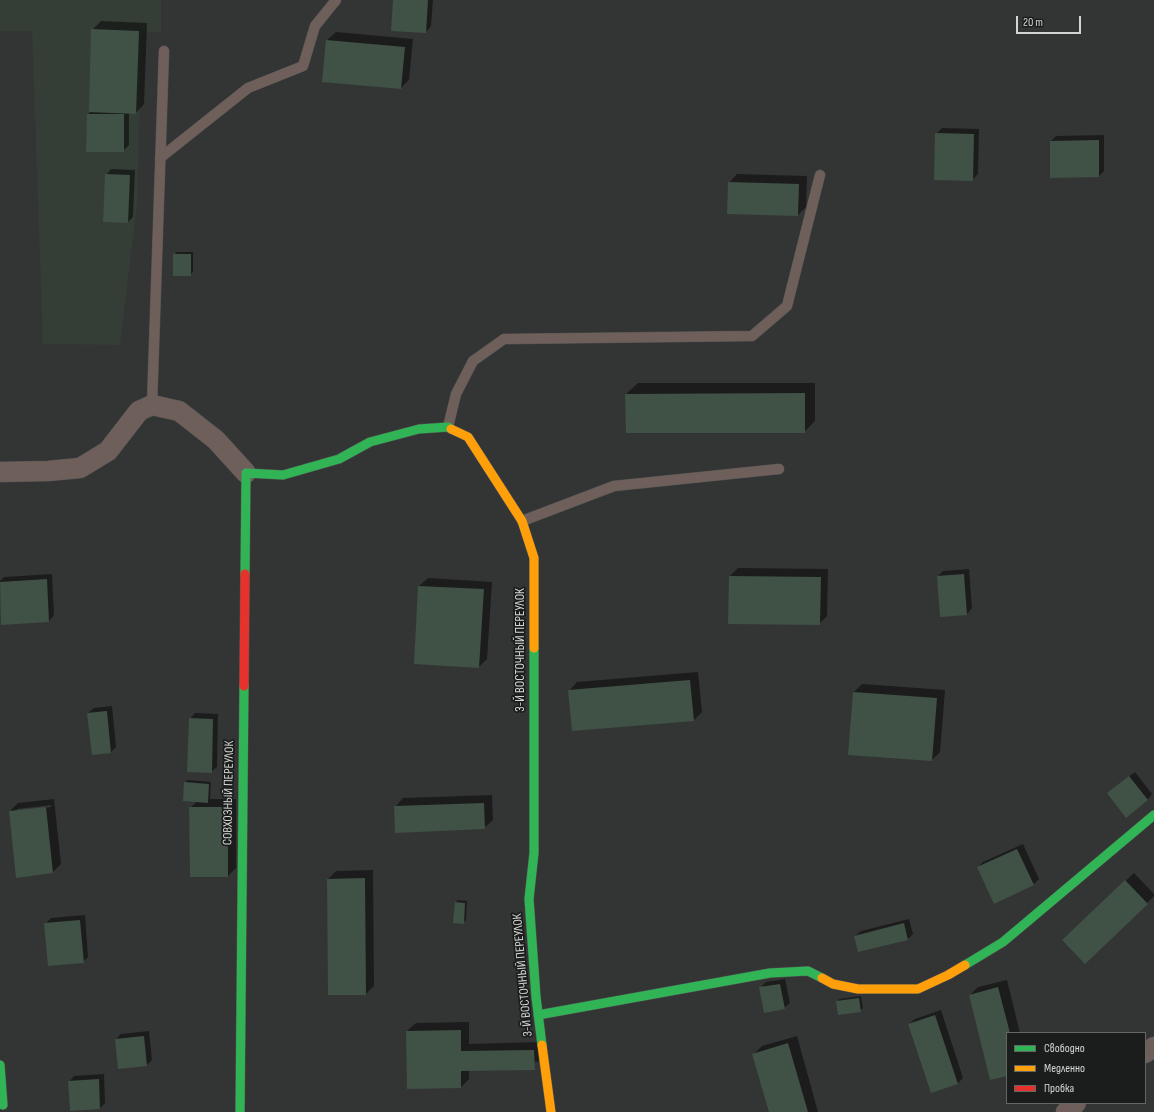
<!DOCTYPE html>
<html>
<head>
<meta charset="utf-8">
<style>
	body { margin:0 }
	#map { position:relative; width:1154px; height:1112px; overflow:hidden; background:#333534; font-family:"Sofia Sans Condensed",sans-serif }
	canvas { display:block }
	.legend { position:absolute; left:1006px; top:1032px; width:140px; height:72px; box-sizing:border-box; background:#1b1d1c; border:1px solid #656765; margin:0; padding:5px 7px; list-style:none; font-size:12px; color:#d3d5d3 }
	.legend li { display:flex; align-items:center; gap:8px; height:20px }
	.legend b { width:20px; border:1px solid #656765 }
	.scale { position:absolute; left:1016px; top:16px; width:65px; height:18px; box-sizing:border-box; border:2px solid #d3d5d3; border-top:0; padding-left:5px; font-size:12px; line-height:14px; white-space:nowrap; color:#d3d5d3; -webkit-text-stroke:3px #1b1d1c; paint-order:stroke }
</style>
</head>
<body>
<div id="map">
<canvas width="1154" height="1112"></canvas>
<ul class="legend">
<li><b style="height:5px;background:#30b455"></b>Свободно</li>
<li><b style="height:5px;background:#ff9f0a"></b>Медленно</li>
<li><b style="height:5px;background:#e5322d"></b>Пробка</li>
</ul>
<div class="scale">20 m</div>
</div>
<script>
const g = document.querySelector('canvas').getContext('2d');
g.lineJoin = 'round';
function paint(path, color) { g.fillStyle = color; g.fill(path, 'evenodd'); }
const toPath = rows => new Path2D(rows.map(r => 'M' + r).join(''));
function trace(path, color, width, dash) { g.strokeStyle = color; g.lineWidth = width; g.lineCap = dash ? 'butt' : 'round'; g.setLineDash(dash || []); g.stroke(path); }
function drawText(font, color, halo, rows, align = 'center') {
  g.font = font + ' "Sofia Sans Condensed",sans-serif'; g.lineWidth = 3.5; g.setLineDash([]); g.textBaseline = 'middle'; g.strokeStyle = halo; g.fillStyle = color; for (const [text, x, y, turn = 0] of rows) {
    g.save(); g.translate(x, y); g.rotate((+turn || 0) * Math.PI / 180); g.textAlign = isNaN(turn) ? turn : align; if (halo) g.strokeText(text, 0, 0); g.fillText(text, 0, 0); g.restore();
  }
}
paint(toPath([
	[0,0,161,0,161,32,142,32,137,204,120,345,43,344,32,31,0,31]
]), '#343d36');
paint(toPath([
	[394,0,433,0,431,26,426,32],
	[101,21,147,23,144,104,136,113,129,112,129,145,123,151,88,114,90,112,92,30],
	[336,32,413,39,409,80,401,88,327,40],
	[942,128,979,129,978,174,972,180,936,134],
	[1104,135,1104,171,1099,176,1051,141,1056,136],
	[111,169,135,170,133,217,128,222,106,175],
	[737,174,807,176,806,207,798,215,729,183],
	[177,252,193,252,193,272,190,275,174,255],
	[638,383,815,383,815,421,804,432,626,394],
	[738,568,828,569,827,616,819,624,729,623,730,576],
	[969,569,972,608,967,614,941,616,938,576,943,571],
	[52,574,54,615,49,621,2,624,0,581,4,577],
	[428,578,492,582,487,659,479,667,419,586],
	[698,672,702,712,694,720,569,691,577,682],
	[862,684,945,690,940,752,932,760,854,692],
	[112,706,116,747,111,752,93,754,88,713,94,708],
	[195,713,218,714,217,767,211,772,190,719],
	[1135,772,1152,794,1147,800,1114,788],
	[188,780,211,782,210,799,236,799,236,868,228,876,191,876,190,808,197,801,185,782],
	[492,795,493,820,484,828,395,807,403,798],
	[54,799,61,864,53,872,10,811,18,803],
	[51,805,51,807,17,811,17,809],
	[1023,844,1039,879,1033,885,978,867,983,862],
	[373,870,374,986,366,994,328,879,336,871],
	[1134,873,1154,894,1154,896,1147,903,1071,932],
	[458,900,467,901,466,920,463,923,454,922,456,902],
	[85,915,88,957,83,962,46,923,51,918],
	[909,919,913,934,908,939,855,936,861,931],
	[785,979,790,1003,784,1008,760,988,766,982],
	[1007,980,1020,1033,1007,1033,1007,1075,970,995,978,987],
	[861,996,863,1008,860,1011,837,1002,839,999],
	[941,1010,963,1078,958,1083,932,1092,909,1024,915,1019],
	[469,1022,469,1044,542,1042,542,1061,469,1070,469,1079,461,1087,408,1088,407,1031,416,1023],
	[149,1031,152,1060,147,1065,116,1039,121,1034],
	[797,1036,818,1112,770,1112,754,1054,762,1046],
	[104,1074,105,1103,100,1108,69,1082,74,1076]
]), '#0007');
paint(toPath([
	[393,0,428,0,426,33,391,31],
	[91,29,139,31,136,114,89,112],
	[326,40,405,47,401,89,322,82],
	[87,114,124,114,124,152,86,152],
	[935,133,974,134,973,181,934,180],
	[1099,140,1099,177,1050,178,1050,141],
	[105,174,130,175,128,223,103,222],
	[728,182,799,184,798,216,727,214],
	[173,254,191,254,191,276,173,276],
	[805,393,805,433,626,433,625,394],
	[964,574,967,615,940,617,937,576],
	[729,576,821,577,820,625,728,624],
	[47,579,49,622,1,625,0,582],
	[418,586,484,589,479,668,414,664],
	[690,680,694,721,572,731,568,690],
	[853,692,937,698,932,761,848,755],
	[107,711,111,753,92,755,87,713],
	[189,718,213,719,212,773,187,772],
	[1129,776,1148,800,1126,818,1107,793],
	[184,782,209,784,208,803,183,801],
	[484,803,485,829,395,833,394,806],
	[46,807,53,873,16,878,9,811],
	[189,807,228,807,228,877,190,877],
	[1017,849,1034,885,994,904,977,867],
	[365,878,366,995,328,995,327,879],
	[1125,880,1148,904,1085,964,1062,940],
	[455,902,465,903,464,924,453,923],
	[80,920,84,963,48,966,44,923],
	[904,923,908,940,858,952,854,936],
	[780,984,785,1009,764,1013,759,987],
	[998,987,1010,1033,1007,1033,1007,1076,990,1080,969,995],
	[859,998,861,1012,838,1015,836,1001],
	[935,1015,958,1084,931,1093,908,1024],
	[461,1030,461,1051,534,1050,535,1070,461,1071,461,1088,407,1089,406,1031],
	[144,1036,147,1066,118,1069,115,1039],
	[788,1043,808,1112,769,1112,752,1054],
	[99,1079,100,1109,70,1111,68,1081]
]), '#405146');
const lane = toPath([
	[160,158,248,88,303,66,315,26,336,0],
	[152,405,164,51],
	[448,427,456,394,473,361,504,339,752,336,787,306,820,175],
	[522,521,614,486,779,469]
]);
const street = toPath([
	[0,472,48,471,80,468,108,451,139,411,152,405,179,411,216,440,246,473],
	[1145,1053,1154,1047],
	[1066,1112,1076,1103]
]);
const fast = toPath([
	[245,574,246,473,283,475,339,459,370,442,419,429,448,427,451,429],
	[534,648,534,853,529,899,536,997,542,1045],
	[965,965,1003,942,1154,815],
	[538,1015,770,973,808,971,822,978],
	[0,1065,3,1105],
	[240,1112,244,686]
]);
const slow = toPath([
	[451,429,468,437,522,521,534,558,534,648],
	[822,978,833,984,858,989,918,989,948,975,965,965],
	[542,1045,551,1112]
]);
const jam = toPath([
	[244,686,245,574]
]);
trace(lane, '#505251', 11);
trace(street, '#505251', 21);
trace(fast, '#505251', 10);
trace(slow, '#505251', 10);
trace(jam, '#505251', 10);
trace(lane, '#6f5f5b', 10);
trace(street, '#6f5f5b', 20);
trace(fast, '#30b455', 9);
trace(slow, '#ff9f0a', 9);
trace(jam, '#e5322d', 9);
drawText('13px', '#d3d5d3', '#1b1d1c', [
	["3-Й ВОСТОЧНЫЙ ПЕРЕУЛОК",521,650,-90],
	["СОВХОЗНЫЙ ПЕРЕУЛОК",229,793,-89],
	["3-Й ВОСТОЧНЫЙ ПЕРЕУЛОК",523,975,-95]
]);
</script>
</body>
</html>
